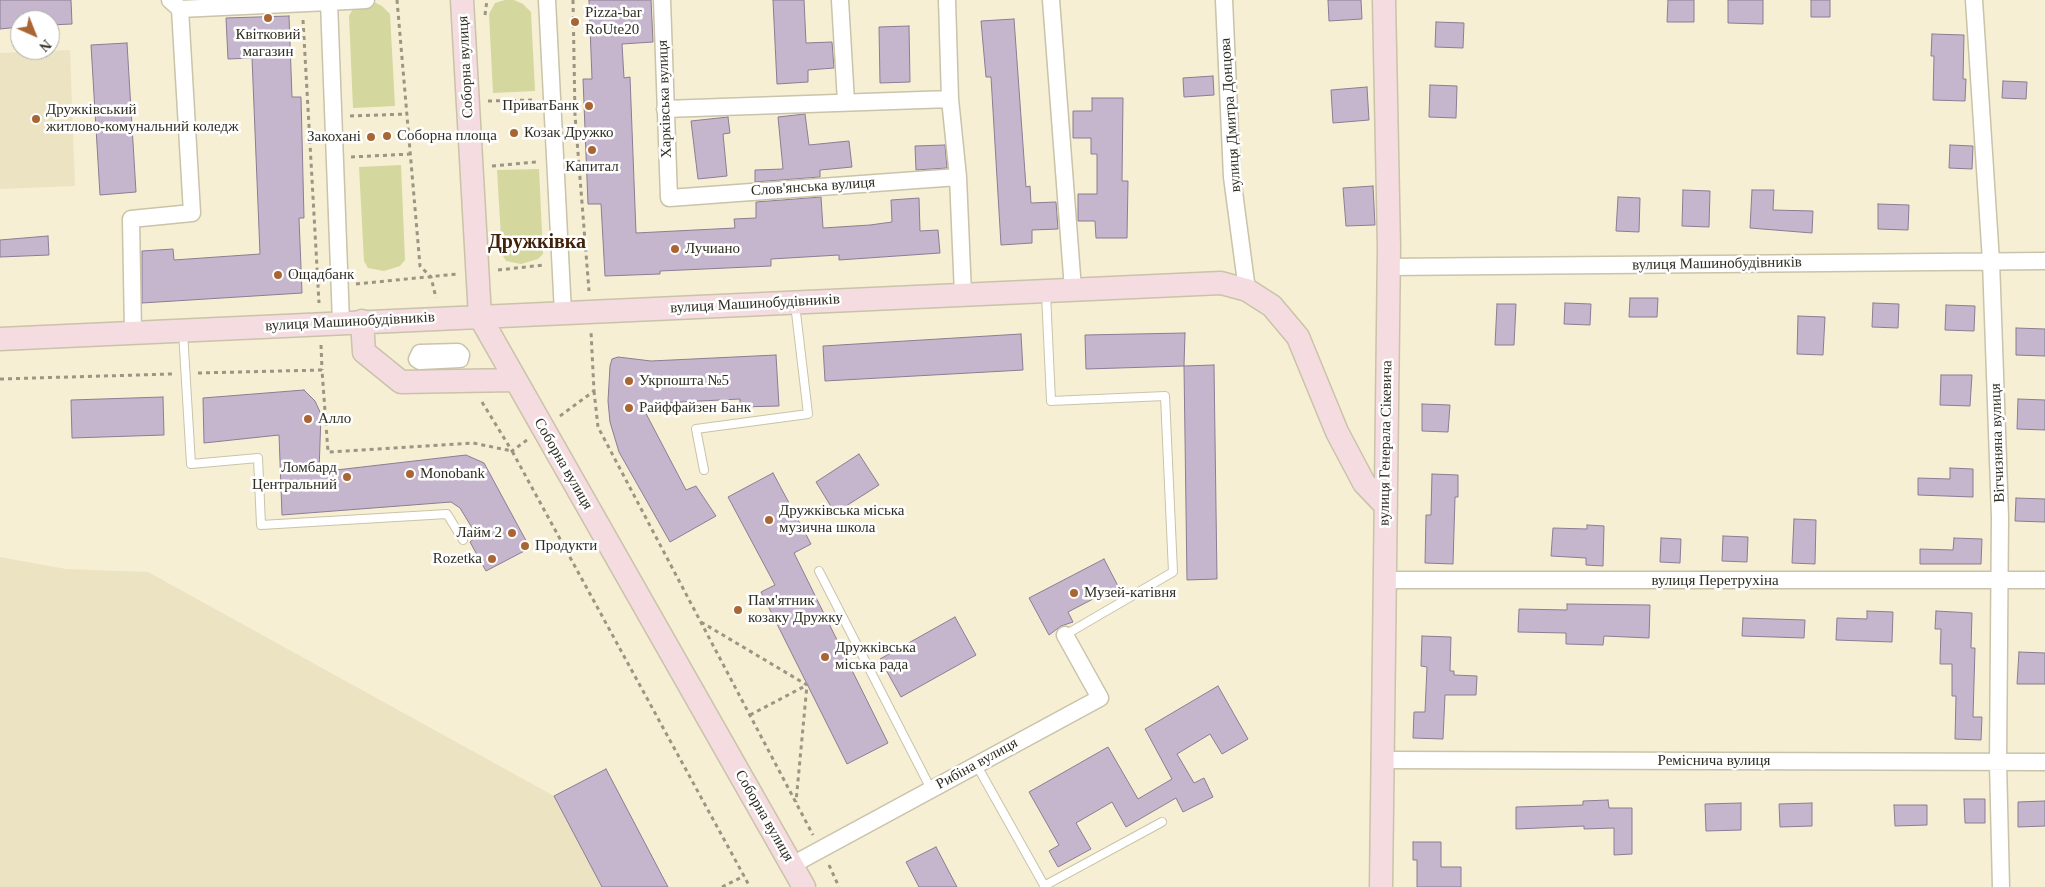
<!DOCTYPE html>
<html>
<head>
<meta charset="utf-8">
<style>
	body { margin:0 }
	#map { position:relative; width:2045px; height:887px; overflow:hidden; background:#f6efd4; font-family:Georgia,serif }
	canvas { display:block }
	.north { position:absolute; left:10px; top:10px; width:50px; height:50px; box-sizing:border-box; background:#fff; border:1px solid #acaba7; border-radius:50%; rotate:136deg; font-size:14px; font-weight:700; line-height:20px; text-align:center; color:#302e23 }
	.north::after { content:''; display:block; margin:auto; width:18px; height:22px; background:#a96634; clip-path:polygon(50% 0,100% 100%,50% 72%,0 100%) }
</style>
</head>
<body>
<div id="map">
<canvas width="2045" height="887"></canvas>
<div class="north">N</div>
</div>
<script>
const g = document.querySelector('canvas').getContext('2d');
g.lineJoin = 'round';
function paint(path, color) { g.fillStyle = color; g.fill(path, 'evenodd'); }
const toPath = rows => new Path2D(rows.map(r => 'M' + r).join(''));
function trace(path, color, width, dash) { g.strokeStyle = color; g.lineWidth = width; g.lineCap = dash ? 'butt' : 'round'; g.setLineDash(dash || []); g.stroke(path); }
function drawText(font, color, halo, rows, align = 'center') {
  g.font = font + ' Georgia,serif'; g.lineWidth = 5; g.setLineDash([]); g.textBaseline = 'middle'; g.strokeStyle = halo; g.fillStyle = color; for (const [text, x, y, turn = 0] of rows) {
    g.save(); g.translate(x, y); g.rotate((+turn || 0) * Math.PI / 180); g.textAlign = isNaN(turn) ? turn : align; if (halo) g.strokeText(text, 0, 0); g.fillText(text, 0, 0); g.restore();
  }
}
paint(toPath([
	[70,50,75,186,0,189,0,53],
	[0,557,66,569,148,572,554,796,607,771,667,887,0,887]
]), '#ece3c2');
paint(toPath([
	[370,0,382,6,390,14,395,106,353,108,349,16,355,5],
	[505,0,514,0,523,4,531,12,535,91,493,93,489,14,495,3],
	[401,165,405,260,400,266,384,271,368,268,364,261,359,167],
	[539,169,543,254,538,259,521,264,506,261,502,254,497,170]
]), '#d4d79e');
const building = toPath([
	[0,0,71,0,72,24,50,25,50,20,20,20,20,27,0,29,0,0],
	[589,0,651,0,653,42,622,44,624,78,630,77,636,233,735,228,734,219,756,218,756,202,821,197,823,228,870,225,892,222,891,200,919,198,920,231,938,230,940,253,839,260,839,255,771,259,771,266,660,271,660,274,605,276,601,204,588,204,583,79,592,79,589,0],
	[773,0,804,0,806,43,832,42,834,68,808,70,808,82,777,84,773,0],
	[1328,0,1361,0,1362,19,1329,21,1328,0],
	[1668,0,1694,0,1694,22,1667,22,1668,0],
	[1728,0,1763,0,1763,24,1728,23,1728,0],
	[1811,0,1830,0,1830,17,1811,17,1811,0],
	[289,16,292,97,301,97,304,218,299,218,302,293,142,303,142,251,173,249,174,260,260,254,252,58,228,59,226,18,289,16],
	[1014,19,1026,187,1030,186,1031,203,1056,202,1058,229,1032,230,1032,243,1001,245,991,77,986,77,981,21,1014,19],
	[1436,22,1464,23,1463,48,1435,47,1436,22],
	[909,26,910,82,880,83,879,27,909,26],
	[1932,34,1964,35,1963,79,1966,79,1965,101,1933,100,1934,56,1931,56,1932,34],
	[127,43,136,192,100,195,91,45,127,43],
	[1213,76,1214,95,1184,97,1183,78,1213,76],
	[2003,81,2027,82,2026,99,2002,98,2003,81],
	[1430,85,1457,86,1456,118,1429,117,1430,85],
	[1367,87,1369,120,1333,123,1331,90,1367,87],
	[1092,98,1123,98,1122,181,1128,181,1127,238,1096,238,1095,221,1078,221,1078,194,1097,194,1097,154,1091,154,1091,138,1073,138,1073,111,1092,111,1092,98],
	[805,114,809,145,849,141,852,167,820,170,820,177,755,182,755,170,783,169,778,117,805,114],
	[728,117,730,133,723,134,727,176,698,179,691,121,728,117],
	[945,145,947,168,916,170,915,146,945,145],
	[1950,145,1973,146,1972,169,1949,168,1950,145],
	[1373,186,1375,225,1346,226,1343,188,1373,186],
	[1683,190,1710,191,1709,227,1682,226,1683,190],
	[1752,190,1774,190,1773,210,1813,211,1812,233,1750,228,1752,190],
	[1618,197,1640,198,1639,232,1616,231,1618,197],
	[1878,204,1909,205,1908,230,1878,229,1878,204],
	[48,236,49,255,0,257,0,240,48,236],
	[1630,298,1658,298,1657,317,1629,317,1630,298],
	[1565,303,1591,304,1590,325,1564,324,1565,303],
	[1873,303,1899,304,1898,328,1872,327,1873,303],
	[1497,304,1516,304,1514,345,1495,345,1497,304],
	[1946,305,1975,306,1974,331,1945,330,1946,305],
	[1798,316,1825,317,1823,355,1797,354,1798,316],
	[2016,328,2045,329,2045,356,2016,355,2016,328],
	[1185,333,1184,366,1086,369,1085,335,1185,333],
	[1021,334,1023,370,825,381,823,346,1021,334],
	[776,355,779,406,740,407,740,399,641,404,686,490,696,486,716,516,670,542,619,452,610,422,608,401,610,366,612,359,618,357,651,361,776,355],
	[1214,365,1217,579,1187,580,1184,366,1214,365],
	[1941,375,1972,375,1970,406,1940,405,1941,375],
	[304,390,315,401,321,414,319,472,466,455,484,463,530,548,486,571,470,542,477,536,460,508,451,502,282,515,279,435,204,443,203,398,304,390],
	[163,397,164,435,72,438,71,400,163,397],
	[2018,399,2045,400,2045,430,2017,429,2018,399],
	[1422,404,1450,405,1448,432,1422,431,1422,404],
	[859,454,879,485,835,513,816,482,859,454],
	[1950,468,1973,469,1973,497,1918,495,1918,478,1950,479,1950,468],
	[773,473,811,544,794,553,888,743,847,764,761,592,775,585,728,497,773,473],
	[1432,474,1458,475,1458,497,1455,497,1453,564,1425,563,1426,515,1431,515,1432,474],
	[2016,498,2045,499,2045,522,2015,521,2016,498],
	[1794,519,1816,520,1815,564,1792,563,1794,519],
	[1587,525,1604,526,1603,566,1586,565,1586,558,1551,556,1553,528,1587,529,1587,525],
	[1723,536,1748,537,1747,562,1722,561,1723,536],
	[1661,538,1681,539,1680,563,1660,562,1661,538],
	[1954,538,1982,539,1981,564,1920,564,1920,549,1953,550,1954,538],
	[1104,559,1118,586,1068,612,1073,622,1061,626,1049,635,1029,598,1104,559],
	[1567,604,1650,605,1649,638,1604,636,1603,645,1566,644,1566,633,1518,632,1519,609,1567,610,1567,604],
	[1867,611,1893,612,1892,642,1836,640,1837,618,1867,619,1867,611],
	[1936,611,1972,613,1971,648,1975,648,1973,717,1982,717,1981,740,1955,739,1956,696,1952,696,1952,664,1940,664,1941,629,1935,629,1936,611],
	[955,617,976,655,901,697,880,659,955,617],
	[1743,618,1805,620,1804,638,1742,636,1743,618],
	[1422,636,1451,637,1450,671,1454,671,1454,675,1477,676,1476,695,1445,695,1443,739,1413,738,1414,712,1425,712,1427,667,1421,666,1422,636],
	[2019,652,2045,653,2045,684,2017,684,2019,652],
	[1218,686,1248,739,1222,754,1210,734,1177,754,1194,783,1204,778,1213,797,1183,812,1176,798,1126,827,1112,802,1076,823,1091,849,1058,867,1049,851,1059,845,1029,792,1108,747,1138,799,1172,779,1145,729,1218,686],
	[606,769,668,887,602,887,554,796,606,769],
	[1964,799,1985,799,1985,823,1965,823,1964,799],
	[1608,800,1609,808,1632,808,1632,854,1614,855,1614,828,1584,829,1584,826,1516,829,1516,807,1583,805,1583,801,1608,800],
	[2045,801,2045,826,2018,827,2018,802,2045,801],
	[1741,803,1741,830,1706,831,1705,804,1741,803],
	[1812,803,1812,826,1780,827,1779,804,1812,803],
	[1894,805,1927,805,1927,825,1895,826,1894,805],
	[1413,842,1441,842,1441,867,1461,867,1461,887,1417,887,1417,860,1413,860,1413,842],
	[936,847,957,887,919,887,906,862,936,847]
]);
paint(building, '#c5b6cd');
trace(building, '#8b7d93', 1);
const lane = toPath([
	[1046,294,1051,401,1165,396,1173,572,1065,635],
	[183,332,191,464,258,458,261,525,447,514,463,540],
	[704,470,696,429,808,414,795,304],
	[819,571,931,789],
	[976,764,1045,887],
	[1044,886,1162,822]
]);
const street = toPath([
	[547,0,563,313],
	[662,0,669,198,958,177,963,294],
	[840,0,846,102],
	[947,0,950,99],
	[1051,0,1073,289],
	[1224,0,1232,177,1247,290],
	[1974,0,1991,261,2000,517,1998,762,2001,887],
	[180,9,329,2],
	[665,109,950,99,958,177],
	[1388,267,2045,261],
	[341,322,329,2,366,0],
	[133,332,131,219,192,213,180,9,170,0],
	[458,352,461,355,460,359,420,361,417,359,420,353,458,352],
	[1385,580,2045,580],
	[1383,760,2045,762],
	[792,865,1100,698,1065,635]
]);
const secondary = toPath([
	[462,0,480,317,804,887],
	[362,321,364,352,401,382,515,380],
	[0,339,1221,283,1247,290,1272,306,1298,337,1337,432,1364,483,1386,506],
	[1381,887,1389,247,1384,0]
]);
trace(lane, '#c9c3a9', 10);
trace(street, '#c9c3a9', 19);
trace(secondary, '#c9c3a9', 25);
trace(toPath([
	[397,0,420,266,431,277,436,298],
	[573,0,575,115,589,291],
	[485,15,487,0],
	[303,20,319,303],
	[488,101,534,100],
	[350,116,407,114],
	[351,157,411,154],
	[492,166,536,162,536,161],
	[498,270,544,265],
	[356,284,457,274],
	[321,345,322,370],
	[198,373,322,370,328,452,473,443,512,451,750,887],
	[0,379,172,374],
	[594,391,598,427,813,835],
	[482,402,512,451,527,440],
	[560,416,594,391,591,332],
	[701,622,807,685,796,802],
	[750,715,807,685],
	[829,865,839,887],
	[722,887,744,876]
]), '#9b9683', 3, [4, 4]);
trace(lane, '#fff', 8);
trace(street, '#fff', 16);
trace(secondary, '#f4dce0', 22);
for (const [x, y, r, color] of [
	[268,18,5,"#a96634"],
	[575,22,5,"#a96634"],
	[589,106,5,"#a96634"],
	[36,119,5,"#a96634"],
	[514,133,5,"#a96634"],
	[387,136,5,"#a96634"],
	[371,137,5,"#a96634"],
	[592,150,5,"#a96634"],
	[675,249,5,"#a96634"],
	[278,275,5,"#a96634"],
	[629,381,5,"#a96634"],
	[629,408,5,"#a96634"],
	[308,419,5,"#a96634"],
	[410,474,5,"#a96634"],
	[347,477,5,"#a96634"],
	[769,520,5,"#a96634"],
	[512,533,5,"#a96634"],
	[525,546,5,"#a96634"],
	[492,559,5,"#a96634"],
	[1074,593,5,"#a96634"],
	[738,610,5,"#a96634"],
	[825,657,5,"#a96634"]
]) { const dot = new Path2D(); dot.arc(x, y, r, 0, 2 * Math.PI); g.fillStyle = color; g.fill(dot); trace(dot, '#fff', 2); }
drawText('15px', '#302e23', '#fff', [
	["Pizza-bar",585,13],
	["RoUte20",585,30],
	["Квітковий",268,35,"center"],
	["магазин",268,52,"center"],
	["ПриватБанк",579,106,"right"],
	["Дружківський",46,110],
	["житлово-комунальний коледж",46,127],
	["Козак Дружко",524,133],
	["Соборна площа",397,136],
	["Закохані",361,137,"right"],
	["Капитал",592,167,"center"],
	["Лучиано",685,249],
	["Ощадбанк",288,275],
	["Укрпошта №5",639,381],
	["Райффайзен Банк",639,408],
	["Алло",318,419],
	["Ломбард",337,468,"right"],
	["Центральний",337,485,"right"],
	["Monobank",420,474],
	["Дружківська міська",779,511],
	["музична школа",779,528],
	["Лайм 2",502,533,"right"],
	["Продукти",535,546],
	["Rozetka",482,559,"right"],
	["Музей-катівня",1084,593],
	["Пам'ятник",748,601],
	["козаку Дружку",748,618],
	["Дружківська",835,648],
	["міська рада",835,665]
], 'left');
drawText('15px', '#302e23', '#fff', [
	["Соборна вулиця",466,67,-93],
	["Харківська вулиця",665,99,-92],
	["вулиця Дмитра Донцова",1231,115,-94],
	["Слов'янська вулиця",813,187,-4],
	["вулиця Машинобудівників",1717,264,-1],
	["вулиця Машинобудівників",755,304,-3],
	["вулиця Машинобудівників",350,322,-3],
	["вулиця Генерала Сікевича",1386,443,-89],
	["Вітчизняна вулиця",1998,443,-92],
	["Соборна вулиця",563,464,60],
	["вулиця Перетрухіна",1715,581],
	["Реміснича вулиця",1714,761],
	["Рибіна вулиця",977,764,-29],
	["Соборна вулиця",764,816,60]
]);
drawText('bold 20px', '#42220a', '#fff', [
	["Дружківка",537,243]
]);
</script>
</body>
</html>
